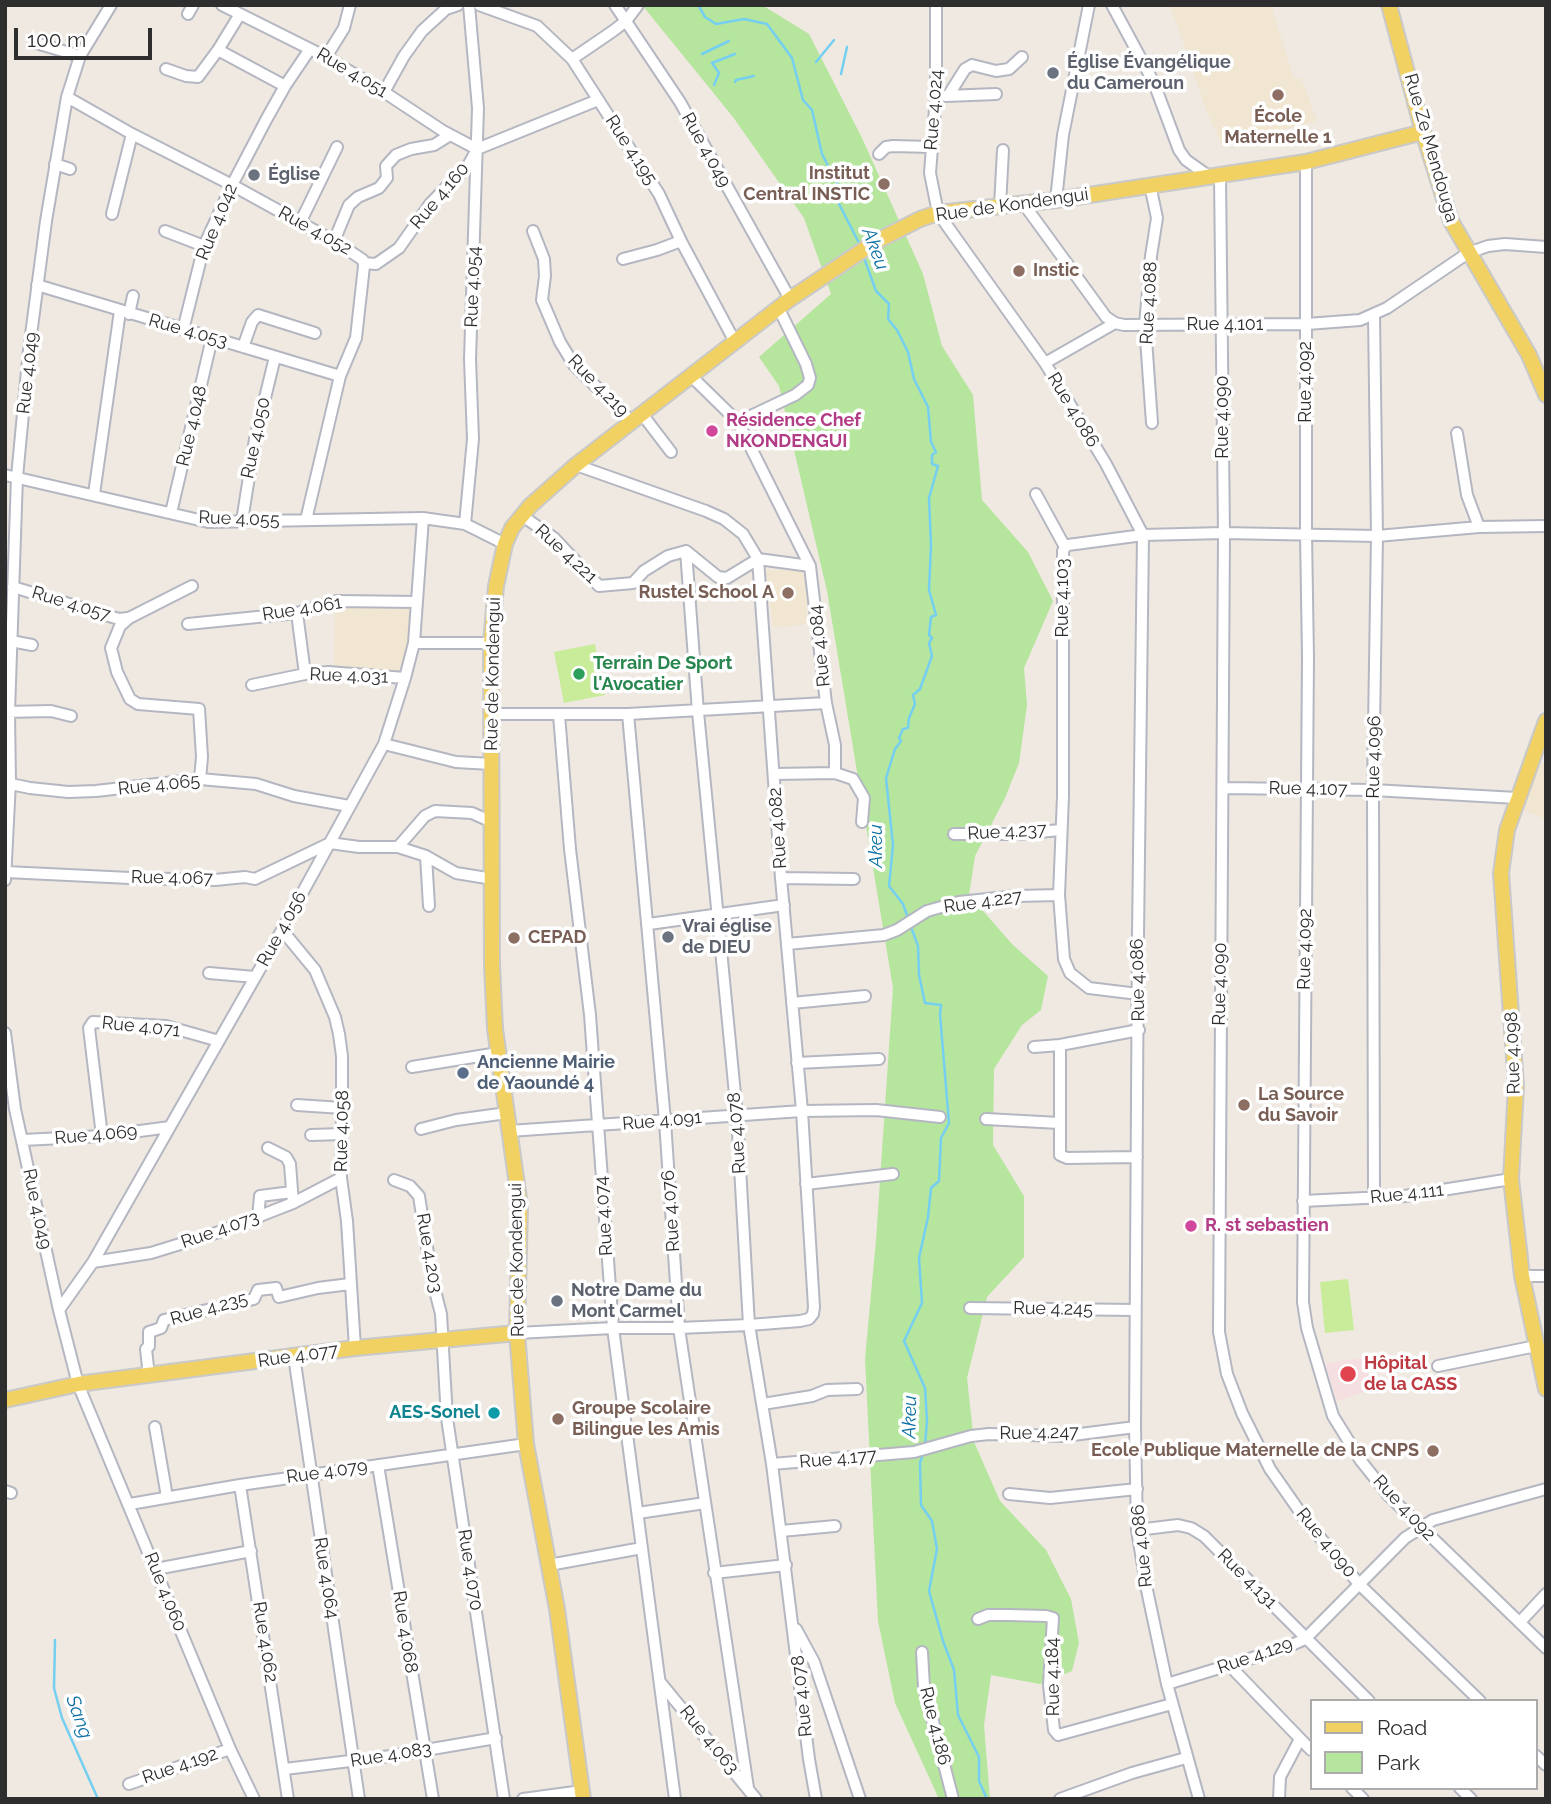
<!DOCTYPE html>
<html>
<head>
<meta charset="utf-8">
<style>
	body { margin:0 }
	#map { position:relative; width:1551px; height:1804px; overflow:hidden; background:#efe9e1; font-family:Raleway,sans-serif }
	canvas { display:block }
	.frame { position:absolute; inset:0; border:7px solid #2e2e2e; pointer-events:none }
	.legend { position:absolute; left:1310px; top:1699px; width:228px; height:91px; box-sizing:border-box; background:#fff; border:2px solid #ababab; margin:0; padding:9px 12px; list-style:none; font-size:21px; color:#2e2e2e }
	.legend li { display:flex; align-items:center; gap:14px; height:35px }
	.legend b { width:35px; border:2px solid #ababab }
	.scale { position:absolute; left:14px; top:28px; width:138px; height:32px; box-sizing:border-box; border:4px solid #2e2e2e; border-top:0; padding-left:9px; font-size:21px; line-height:24px; white-space:nowrap; color:#2e2e2e; -webkit-text-stroke:5px #fff; paint-order:stroke }
</style>
</head>
<body>
<div id="map">
<canvas width="1551" height="1804"></canvas>
<div class="frame"></div>
<ul class="legend">
<li><b style="height:9px;background:#f2d163"></b>Road</li>
<li><b style="height:19px;background:#b6e59e"></b>Park</li>
</ul>
<div class="scale">100 m</div>
</div>
<script>
const g = document.querySelector('canvas').getContext('2d');
g.lineJoin = 'round';
function paint(path, color) { g.fillStyle = color; g.fill(path, 'evenodd'); }
const toPath = rows => new Path2D(rows.map(r => 'M' + r).join(''));
function trace(path, color, width, dash) { g.strokeStyle = color; g.lineWidth = width; g.lineCap = dash ? 'butt' : 'round'; g.setLineDash(dash || []); g.stroke(path); }
function drawText(font, color, halo, rows, align = 'center') {
  g.font = font + ' Raleway,sans-serif'; g.lineWidth = 7; g.setLineDash([]); g.textBaseline = 'middle'; g.strokeStyle = halo; g.fillStyle = color; for (const [text, x, y, turn = 0] of rows) {
    g.save(); g.translate(x, y); g.rotate((+turn || 0) * Math.PI / 180); g.textAlign = isNaN(turn) ? turn : align; if (halo) g.strokeText(text, 0, 0); g.fillText(text, 0, 0); g.restore();
  }
}
paint(toPath([
	[1170,5,1271,5,1294,79,1301,78,1317,121,1222,145,1207,112],
	[797,567,802,570,806,586,807,624,773,628,766,571],
	[349,605,414,609,401,675,348,666,347,669,334,668,335,606],
	[1540,762,1546,764,1546,819,1520,809]
]), '#f0e6d1');
paint(toPath([
	[1365,1357,1373,1389,1337,1401,1325,1364]
]), '#f5dfe0');
paint(toPath([
	[642,5,762,5,809,34,862,138,923,274,942,346,973,395,982,500,1028,552,1053,601,1024,668,1027,705,1019,763,1005,798,975,856,969,895,1013,945,1048,976,1041,1010,1022,1025,994,1069,993,1145,1024,1196,1024,1257,987,1297,967,1378,974,1442,1000,1501,1046,1550,1071,1599,1079,1643,1072,1671,1040,1684,991,1675,984,1725,990,1799,939,1799,895,1703,878,1621,865,1359,876,1240,893,988,827,591,779,386,759,357,831,294,804,218,733,117]
]), '#b6e59e');
paint(toPath([
	[595,644,605,695,564,703,554,652],
	[1348,1279,1354,1330,1325,1333,1320,1282]
]), '#c9ec9a');
trace(toPath([
	[698,5,705,17,716,24,744,19,767,24,792,58,803,100,812,110,822,154,839,187,834,194,860,245],
	[702,54,729,41],
	[816,62,834,40],
	[841,74,847,47],
	[735,82,736,80,754,76],
	[714,85,719,73,712,63,735,54],
	[863,255,876,291,889,304,888,319,897,330,908,352,914,379,928,407,931,442,936,452,932,455,932,464,938,466,929,498,931,545,929,590,936,615,931,617,929,635,932,638,929,643,932,656,920,689,913,695,915,704,909,718,908,728,903,729,899,738,901,741,895,749,886,778,893,845,889,886,903,904,908,918],
	[910,924,918,946,919,975,925,1003,941,1005,940,1014,949,1123,941,1138,939,1181,931,1188,928,1217,919,1258,922,1303,904,1341,925,1388,927,1421,925,1445],
	[924,1451,920,1463,921,1505,932,1521,937,1549,929,1591,943,1641,954,1670,958,1715,979,1757,979,1781,987,1799],
	[55,1640,54,1688,62,1718,98,1799]
]), '#75cff0', 2.5);
const minor = toPath([
	[222,5,326,57,384,92,443,131,477,149],
	[469,5,478,108,470,359,473,439,465,524,505,544],
	[479,5,537,26,572,59,659,194,681,241,735,342],
	[615,5,680,102,790,299],
	[936,5,936,96,930,173,938,213,1045,363,1106,464,1143,535,1138,936,1135,1427,1137,1530,1147,1590,1167,1684,1199,1799],
	[1112,5,1154,83,1179,150,1186,160,1210,177],
	[188,14,193,5],
	[240,14,218,50,285,86],
	[36,43,80,56],
	[326,57,344,28,350,5],
	[572,59,613,31,626,21,638,5],
	[166,69,186,76,198,77,218,50],
	[384,92,404,56,422,31,446,9,458,5],
	[946,96,996,94],
	[948,96,965,69,972,65,996,71,1009,69,1022,57],
	[67,97,132,134,232,185,339,244,363,260,364,266,356,338,340,376,306,520],
	[879,154,886,147,893,146,931,147],
	[1306,162,1306,534,1308,657,1303,1302,1307,1328,1333,1416,1361,1461,1389,1496,1546,1648],
	[55,164,70,169],
	[1220,176,1224,533,1219,1332,1227,1374,1242,1413,1270,1469,1307,1522,1360,1585,1480,1701],
	[1150,185,1157,218,1151,256,1145,325,1152,423],
	[1056,200,1063,135,1089,5],
	[1023,203,1106,317,1115,323,1124,325,1307,324,1360,320,1387,308,1468,253,1488,246,1505,244,1546,247],
	[1000,206,1003,150],
	[112,214,132,134],
	[300,223,337,147],
	[165,231,204,246],
	[533,231,544,259,545,276,542,300,560,342,574,365,632,422],
	[334,241,349,205,358,197,379,188,387,178,386,166,396,155,411,149,434,145,450,135],
	[623,259,657,250,681,241],
	[364,263,376,264,399,248,430,204,469,164,477,149,598,100],
	[37,285,340,376],
	[129,314,133,296],
	[183,330,204,246,232,185,266,120,285,86,310,49],
	[243,347,252,322,258,315,315,333],
	[1045,363,1115,323],
	[642,414,671,452],
	[738,422,795,395,808,385,810,378,806,364,779,309],
	[1457,433,1467,495,1479,527],
	[5,475,208,522,423,518,465,524],
	[94,494,120,311],
	[1036,494,1065,547],
	[171,513,212,338],
	[521,515,554,538,599,586,633,583,644,571,668,556,686,551],
	[242,521,255,439,275,357],
	[810,566,758,559,727,578,718,577,686,551,698,712,737,1115,749,1325,772,1464,809,1759,816,1799],
	[192,586,129,618,120,626,111,648,117,672,130,699,138,704,199,709,202,757,200,779],
	[13,587,119,619,128,618],
	[297,613,305,674],
	[188,624,297,613,337,601,417,602],
	[11,641,32,645],
	[414,643,491,643],
	[252,685,305,674,328,672,405,678],
	[826,703,835,745,835,773],
	[5,712,51,711,71,716],
	[492,714,628,714,826,703,810,566,738,422,691,376],
	[628,714,665,1121,679,1328,748,1788],
	[559,715,570,849,590,1015,613,1328,675,1799],
	[384,744,456,762,491,764],
	[774,774,835,773,853,779,864,798,862,822],
	[6,783,30,788,68,792,96,791,200,779,256,784,294,796,349,806],
	[1224,788,1373,790,1517,798],
	[954,834,1018,834,1060,830],
	[398,847,426,856,429,906],
	[426,856,456,873,493,879],
	[6,872,130,878,215,880,245,877,255,879,330,843,359,847,398,847,425,816,435,811,472,813,492,822],
	[781,878,854,879],
	[5,880,10,782,9,712,17,477,29,350,46,221,67,97,80,56,111,5],
	[649,924,784,905],
	[282,930,315,970,335,1017,339,1034,342,1056,342,1108,341,1178,347,1221,355,1348],
	[787,944,884,935,897,930,927,911,959,902,1016,896,1059,895],
	[209,973,255,977],
	[1138,994,1089,988,1070,973,1064,959,1059,895,1063,796,1063,551,1065,547,1068,545,1143,535,1224,533,1377,536,1479,527,1546,526],
	[792,1003,865,996],
	[5,1033,15,1109,59,1310,78,1384,230,1749,254,1799],
	[1034,1047,1060,1045],
	[797,1063,879,1059],
	[412,1067,498,1053],
	[297,1105,342,1108],
	[986,1119,1059,1123],
	[421,1129,456,1120,507,1113],
	[509,1131,802,1111,876,1110,940,1117],
	[311,1135,342,1134],
	[102,1136,89,1028,93,1022,166,1026,219,1041],
	[23,1140,102,1136,170,1127],
	[268,1148,286,1157,290,1164,293,1203],
	[1137,1157,1067,1158,1060,1155,1060,1045,1139,1030],
	[394,1180,410,1186,419,1196,432,1279,441,1314,447,1418,504,1799],
	[806,1184,893,1174],
	[1374,1198,1373,790,1377,536,1374,315],
	[1303,1201,1405,1196,1511,1179],
	[258,1218,260,1196,292,1192],
	[93,1262,151,1253,219,1232,293,1203,341,1178],
	[1522,1276,1546,1276],
	[970,1308,1135,1310],
	[59,1310,93,1262,282,930,384,744,405,678,414,643,423,518],
	[517,1333,613,1328,679,1328,749,1325,800,1321,809,1319,813,1314,814,1307,802,1111,781,878,758,559,743,534,724,519,706,511,576,465],
	[294,1356,359,1799],
	[1438,1366,1536,1346],
	[149,1376,146,1349,149,1346,149,1332,161,1328,164,1320,254,1299,258,1290,276,1288,279,1297,318,1288,350,1284],
	[763,1404,812,1396,827,1390,857,1389],
	[155,1427,167,1497],
	[772,1464,914,1452,971,1436,989,1434,1065,1436,1135,1427],
	[378,1465,433,1799],
	[240,1485,288,1799],
	[5,1491,11,1493],
	[1009,1494,1050,1498,1137,1489],
	[130,1504,240,1485,526,1444],
	[638,1513,705,1503],
	[1137,1530,1178,1525,1191,1528,1204,1536,1369,1701],
	[781,1531,835,1526],
	[549,1565,642,1548],
	[156,1569,251,1551],
	[714,1573,786,1565],
	[978,1619,988,1615,1009,1615,1046,1616,1053,1618,1049,1685,1054,1730,1058,1735,1172,1704],
	[1520,1622,1546,1594],
	[796,1629,814,1662,860,1799],
	[922,1652,924,1687,953,1799],
	[1229,1665,1311,1750],
	[660,1682,756,1799],
	[1167,1684,1285,1648,1305,1639,1405,1538,1433,1520,1546,1489],
	[1535,1755,1546,1765],
	[285,1769,391,1756,496,1738],
	[129,1784,230,1749],
	[1352,1788,1363,1799],
	[1460,1788,1471,1799],
	[523,1799,582,1791],
	[1060,1799,1132,1773,1186,1758],
	[1279,1799,1280,1777,1300,1739]
]);
const major = toPath([
	[1389,5,1423,132,1451,221,1529,355,1546,395],
	[1546,721,1507,830,1501,873,1516,1086,1511,1179,1522,1276,1546,1389],
	[5,1400,78,1384,355,1348,517,1333],
	[583,1799,557,1609,526,1444,517,1333,520,1206,495,1029,492,965,491,643,496,586,505,544,512,528,530,506,576,465,790,299,875,242,920,219,938,213,1056,200,1306,162,1423,132]
]);
trace(minor, '#b4b7c1', 14);
trace(major, '#c9c9c9', 18);
trace(minor, '#fff', 10);
trace(major, '#f2d163', 14);
for (const [x, y, r, color] of [
	[1053,73,7,"#6b7280"],
	[1278,95,7,"#8d6e63"],
	[254,175,7,"#6b7280"],
	[884,184,7,"#8d6e63"],
	[1019,271,7,"#8d6e63"],
	[712,431,7,"#d1479c"],
	[788,593,7,"#8d6e63"],
	[579,674,7,"#2e9e5b"],
	[668,937,7,"#6b7280"],
	[514,938,7,"#8d6e63"],
	[463,1073,7,"#5c6f8a"],
	[1244,1105,7,"#8d6e63"],
	[1191,1226,7,"#d1479c"],
	[557,1301,7,"#6b7280"],
	[1348,1374,9,"#e0444e"],
	[494,1413,7,"#0f9aa8"],
	[558,1419,7,"#8d6e63"],
	[1433,1451,7,"#8d6e63"]
]) { const dot = new Path2D(); dot.arc(x, y, r, 0, 2 * Math.PI); g.fillStyle = color; g.fill(dot); trace(dot, '#fff', 2.5); }
drawText('bold 18px', '#5b616d', '#fff', [
	["Église Évangélique",1067,63],
	["du Cameroun",1067,84],
	["Église",268,175],
	["Vrai église",682,927],
	["de DIEU",682,948],
	["Notre Dame du",571,1291],
	["Mont Carmel",571,1312]
], 'left');
drawText('18px', '#2e2e2e', '#fff', [
	["Rue 4.051",352,73,31],
	["Rue 4.024",934,110,-86],
	["Rue Ze Mendouga",1431,148,74],
	["Rue 4.195",631,150,57],
	["Rue 4.049",706,150,61],
	["Rue 4.160",440,196,-50],
	["Rue de Kondengui",1012,205,-8],
	["Rue 4.042",217,222,-68],
	["Rue 4.052",315,231,29],
	["Rue 4.054",473,287,-88],
	["Rue 4.088",1149,303,-87],
	["Rue 4.101",1225,325],
	["Rue 4.053",188,331,16],
	["Rue 4.049",28,373,-84],
	["Rue 4.092",1306,382,-90],
	["Rue 4.219",598,386,46],
	["Rue 4.086",1073,410,59],
	["Rue 4.090",1223,417,-90],
	["Rue 4.048",192,426,-77],
	["Rue 4.050",256,438,-78],
	["Rue 4.055",239,519,2],
	["Rue 4.221",566,554,43],
	["Rue 4.103",1063,598,-90],
	["Rue 4.057",71,604,17],
	["Rue 4.061",302,609,-9],
	["Rue 4.084",820,646,-96],
	["Rue de Kondengui",493,674,-89],
	["Rue 4.031",349,676,2],
	["Rue 4.096",1374,757,-89],
	["Rue 4.065",159,785,-6],
	["Rue 4.107",1308,789,1],
	["Rue 4.082",778,828,-94],
	["Rue 4.237",1007,832,-3],
	["Rue 4.067",172,878,1],
	["Rue 4.227",983,902,-8],
	["Rue 4.056",282,929,-61],
	["Rue 4.092",1305,949,-89],
	["Rue 4.086",1138,980,-91],
	["Rue 4.090",1220,984,-89],
	["Rue 4.071",141,1027,6],
	["Rue 4.098",1513,1053,-92],
	["Rue 4.091",662,1121,-5],
	["Rue 4.058",342,1131,-89],
	["Rue 4.078",737,1133,-94],
	["Rue 4.069",96,1135,-5],
	["Rue 4.111",1407,1194,-6],
	["Rue 4.049",37,1209,78],
	["Rue 4.076",671,1211,-94],
	["Rue 4.074",604,1216,-94],
	["Rue 4.073",220,1230,-19],
	["Rue 4.203",429,1253,80],
	["Rue de Kondengui",517,1260,-91],
	["Rue 4.235",209,1309,-16],
	["Rue 4.245",1053,1309,1],
	["Rue 4.077",298,1356,-8],
	["Rue 4.247",1039,1433,-1],
	["Rue 4.177",838,1459,-5],
	["Rue 4.079",327,1472,-8],
	["Rue 4.092",1404,1508,47],
	["Rue 4.090",1326,1543,51],
	["Rue 4.086",1142,1546,-96],
	["Rue 4.070",470,1570,81],
	["Rue 4.064",326,1578,81],
	["Rue 4.131",1247,1579,45],
	["Rue 4.060",165,1592,68],
	["Rue 4.068",405,1632,81],
	["Rue 4.062",265,1642,81],
	["Rue 4.129",1255,1656,-19],
	["Rue 4.184",1053,1677,-91],
	["Rue 4.078",802,1696,-96],
	["Rue 4.186",935,1726,76],
	["Rue 4.063",709,1740,51],
	["Rue 4.083",391,1755,-9],
	["Rue 4.192",180,1766,-19]
]);
drawText('bold 18px', '#785e54', '#fff', [
	["École",1278,117,"center"],
	["Maternelle 1",1278,138,"center"],
	["Institut",870,174,"right"],
	["Central INSTIC",870,195,"right"],
	["Instic",1033,271],
	["Rustel School A",774,593,"right"],
	["CEPAD",528,938],
	["La Source",1258,1095],
	["du Savoir",1258,1116],
	["Groupe Scolaire",572,1409],
	["Bilingue les Amis",572,1430],
	["Ecole Publique Maternelle de la CNPS",1419,1451,"right"]
], 'left');
drawText('bold 18px', '#b23c85', '#fff', [
	["Résidence Chef",726,421],
	["NKONDENGUI",726,442],
	["R. st sebastien",1205,1226]
], 'left');
drawText('bold 18px', '#27864d', '#fff', [
	["Terrain De Sport",593,664],
	["l'Avocatier",593,685]
], 'left');
drawText('bold 18px', '#4e5e75', '#fff', [
	["Ancienne Mairie",477,1063],
	["de Yaoundé 4",477,1084]
], 'left');
drawText('bold 18px', '#be3a42', '#fff', [
	["Hôpital",1364,1364],
	["de la CASS",1364,1385]
], 'left');
drawText('bold 18px', '#0d838f', '#fff', [
	["AES-Sonel",480,1413]
], 'right');
drawText('italic 19px', '#0d6fa3', '#fff', [
	["Akeu",875,249,69],
	["Akeu",876,846,-90],
	["Akeu",910,1417,-89],
	["Sang",79,1717,70]
]);
</script>
</body>
</html>
